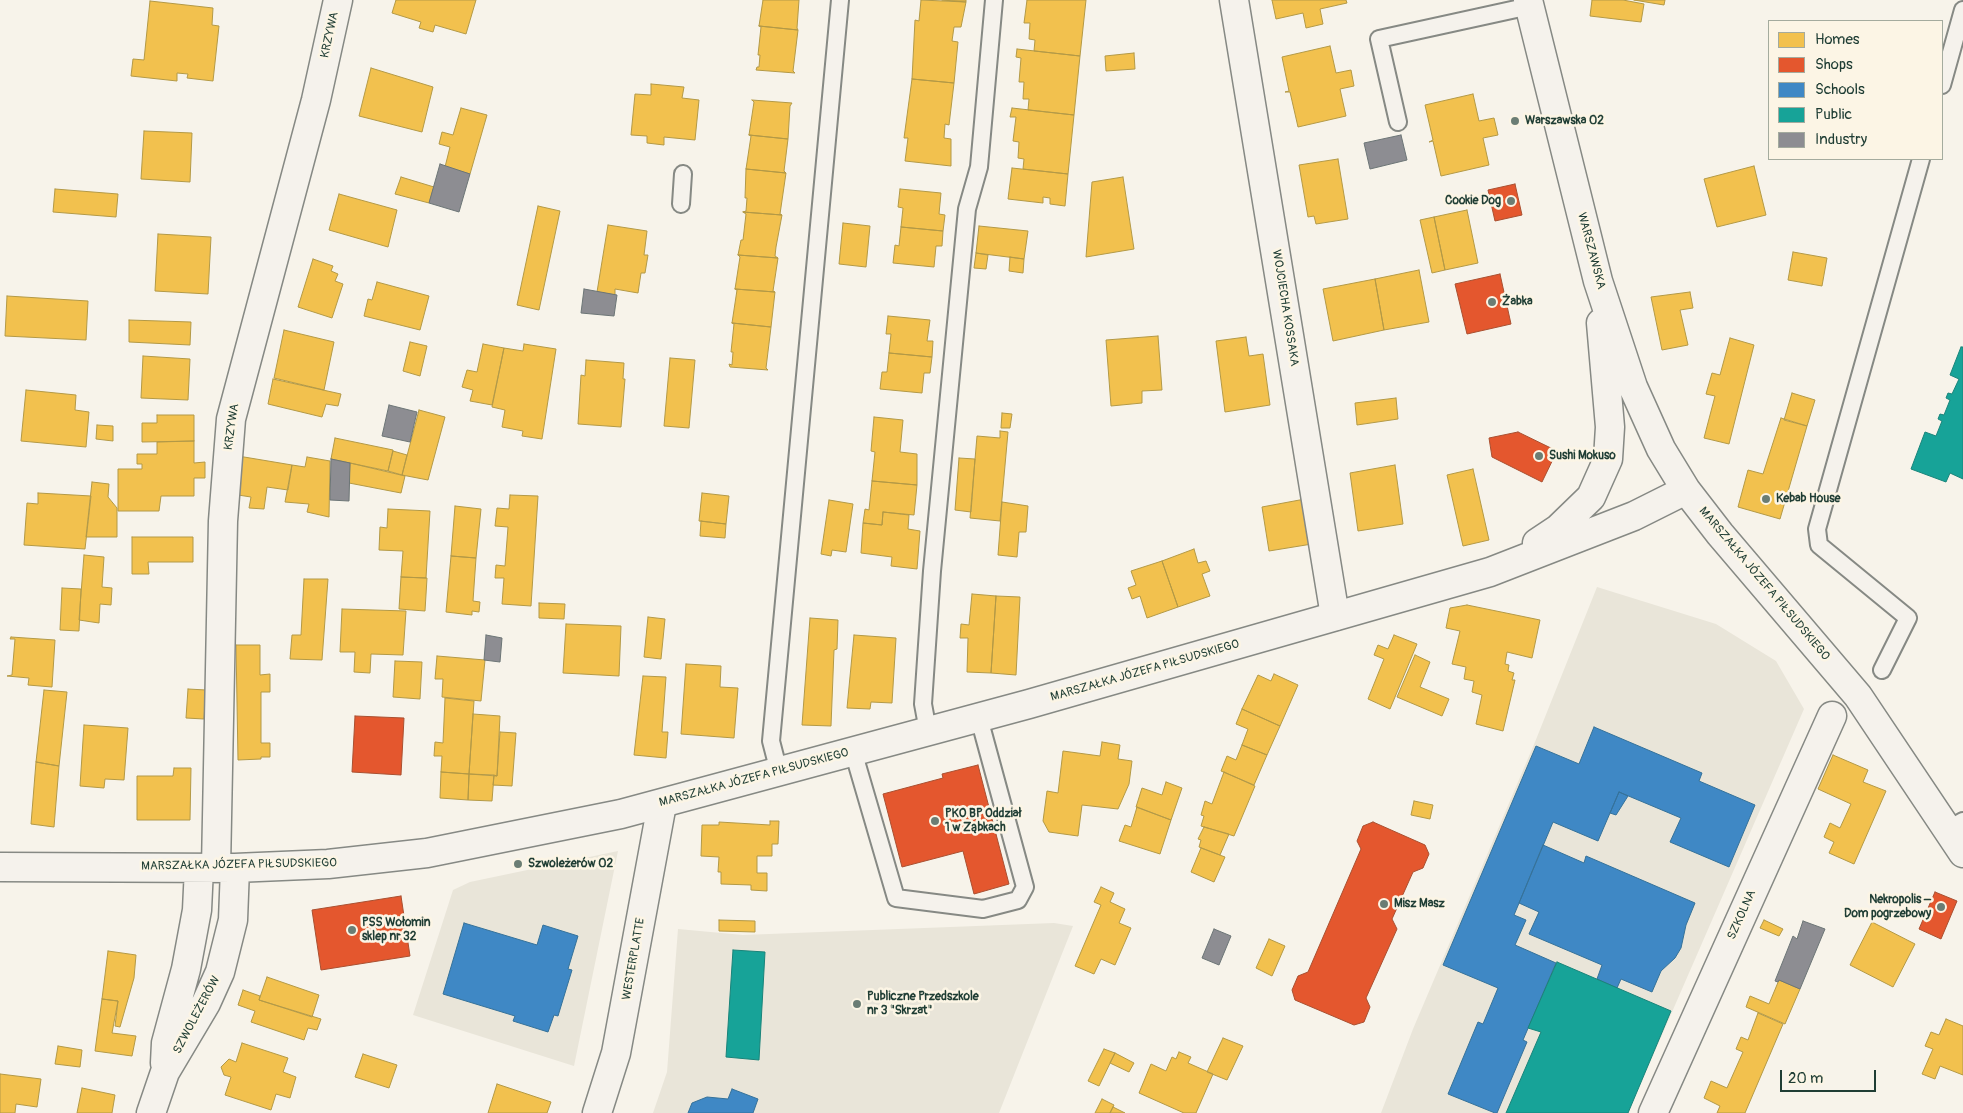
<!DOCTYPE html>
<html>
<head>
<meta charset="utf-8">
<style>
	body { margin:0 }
	#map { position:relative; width:1963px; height:1113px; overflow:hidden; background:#f7f3ea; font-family:Pangolin,sans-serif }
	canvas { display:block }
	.legend { position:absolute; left:1768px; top:20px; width:175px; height:140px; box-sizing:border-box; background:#fcf5e5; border:1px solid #a4ab9e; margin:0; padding:6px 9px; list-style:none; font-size:15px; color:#1f3d34 }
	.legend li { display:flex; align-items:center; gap:10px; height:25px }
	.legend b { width:25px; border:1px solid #a4ab9e }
	.scale { position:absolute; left:1780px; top:1070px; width:96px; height:22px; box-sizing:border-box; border:2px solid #1f3d34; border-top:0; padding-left:6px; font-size:15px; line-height:18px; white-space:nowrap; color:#1f3d34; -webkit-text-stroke:4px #fcf5e5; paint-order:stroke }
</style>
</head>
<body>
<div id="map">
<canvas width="1963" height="1113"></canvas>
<ul class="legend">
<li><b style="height:14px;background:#f2c14e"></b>Homes</li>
<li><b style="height:14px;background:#e4572e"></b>Shops</li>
<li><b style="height:14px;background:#3f88c5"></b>Schools</li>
<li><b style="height:14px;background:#17a398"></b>Public</li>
<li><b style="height:14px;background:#8d8d92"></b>Industry</li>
</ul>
<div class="scale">20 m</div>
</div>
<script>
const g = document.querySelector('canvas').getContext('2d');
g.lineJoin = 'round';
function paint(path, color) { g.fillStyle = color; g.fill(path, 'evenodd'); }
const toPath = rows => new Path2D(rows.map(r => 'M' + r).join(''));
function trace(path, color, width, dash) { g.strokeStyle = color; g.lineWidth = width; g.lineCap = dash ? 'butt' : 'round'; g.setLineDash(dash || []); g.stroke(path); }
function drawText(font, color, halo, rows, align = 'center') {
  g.font = font + ' Pangolin,sans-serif'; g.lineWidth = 5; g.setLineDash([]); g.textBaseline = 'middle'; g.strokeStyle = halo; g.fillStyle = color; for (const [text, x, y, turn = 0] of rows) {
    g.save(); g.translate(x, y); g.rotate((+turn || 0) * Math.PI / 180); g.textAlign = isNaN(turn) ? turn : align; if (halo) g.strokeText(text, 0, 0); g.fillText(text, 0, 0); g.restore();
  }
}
paint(toPath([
	[1597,587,1716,624,1776,661,1804,709,1628,1113,1381,1113,1413,1029,1535,742],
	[618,851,574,1066,413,1015,453,890,470,882],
	[1054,923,1073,926,999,1113,653,1113,667,1072,678,929,743,935]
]), '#e9e5d9');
const homes = toPath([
	[396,0,476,0,466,34,435,25,433,32,419,28,421,22,392,13,396,0],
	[763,0,799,0,797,28,798,30,759,26,763,0],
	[921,0,966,2,961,27,954,27,952,41,958,42,954,83,912,79,915,20,919,21,921,0],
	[942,0,966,0,966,2,942,0],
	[1027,0,1086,0,1080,56,1034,51,1035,40,1029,39,1030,23,1024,23,1027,0],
	[1272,0,1346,0,1347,3,1320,9,1323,24,1306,28,1303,13,1276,19,1272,0],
	[1592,0,1623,0,1644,4,1641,22,1590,16,1592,0],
	[1634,0,1665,0,1664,5,1634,0],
	[150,1,213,8,212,25,219,26,213,81,187,78,188,74,177,73,177,81,131,76,133,59,144,60,150,1],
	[759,26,798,30,793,71,795,73,756,70,757,67,759,67,760,55,758,55,761,27,759,26],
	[1330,46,1336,73,1351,70,1354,86,1340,89,1346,116,1298,127,1290,92,1285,92,1289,91,1282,57,1330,46],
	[1017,49,1080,56,1074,115,1028,110,1029,99,1023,99,1024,82,1019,82,1021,58,1016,57,1017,49],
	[1134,53,1135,69,1106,71,1105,56,1134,53],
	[371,68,433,87,422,132,359,116,371,68],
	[912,79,954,83,949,125,945,124,944,138,951,139,951,166,905,161,908,138,904,138,912,79],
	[651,84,684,87,682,98,699,100,695,140,664,137,664,145,647,143,647,136,631,135,635,94,651,95,651,84],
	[1473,94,1479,121,1494,118,1498,135,1483,138,1489,165,1441,176,1433,141,1429,142,1433,140,1425,105,1473,94],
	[752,100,792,103,790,106,788,139,749,135,754,102,752,100],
	[461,108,487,115,470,174,445,167,450,147,439,144,442,132,453,135,461,108],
	[1012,108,1074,115,1068,174,1023,169,1024,159,1018,158,1019,142,1013,141,1016,117,1010,117,1012,108],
	[144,131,192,133,190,182,141,179,144,131],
	[749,135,788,139,784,171,786,173,746,169,751,136,749,135],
	[1338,159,1348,219,1316,224,1314,216,1308,217,1299,165,1338,159],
	[1754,166,1766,215,1717,227,1704,179,1754,166],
	[1012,168,1068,174,1065,206,1050,204,1050,198,1043,197,1043,203,1008,199,1012,168],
	[746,169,786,173,780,214,782,215,743,212,746,211,747,198,745,198,746,169],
	[401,177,434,187,429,203,395,194,401,177],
	[1123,177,1134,249,1086,257,1092,182,1123,177],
	[55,189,118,194,116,217,53,212,55,189],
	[900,189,941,193,939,214,945,215,943,231,901,227,903,208,898,207,900,189],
	[339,194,397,210,388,247,329,230,339,194],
	[538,206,560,211,539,310,517,305,538,206],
	[1467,210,1478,263,1445,270,1434,217,1467,210],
	[743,212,782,215,776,247,775,256,778,258,738,255,741,240,743,240,746,214,743,212],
	[1434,217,1445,270,1432,273,1420,220,1434,217],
	[843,223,870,226,866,267,839,264,843,223],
	[608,225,647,231,644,255,648,255,645,273,641,273,638,293,615,289,615,295,597,292,608,225],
	[979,226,1028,231,1024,259,976,253,979,226],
	[901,227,943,231,942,246,936,246,934,267,893,263,895,245,899,246,901,227],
	[158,234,211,237,208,294,155,291,158,234],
	[1793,252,1827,258,1822,286,1788,280,1793,252],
	[976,253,988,255,986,269,974,268,976,253],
	[738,255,778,258,773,291,775,292,735,289,740,257,738,255],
	[1010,257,1024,259,1023,273,1009,271,1010,257],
	[313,259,333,266,331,271,338,274,335,281,343,284,332,318,298,307,313,259],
	[1419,270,1429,322,1384,330,1375,279,1419,270],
	[1375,279,1384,330,1333,341,1323,289,1375,279],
	[377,282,429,296,420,330,364,316,368,299,372,300,377,282],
	[735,289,775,292,771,327,732,323,737,290,735,289],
	[1690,292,1693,308,1680,310,1688,345,1662,350,1651,297,1690,292],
	[7,296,88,301,86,340,5,336,7,296],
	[888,316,930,320,927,341,933,341,932,357,889,353,891,334,886,334,888,316],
	[129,320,191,322,190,345,129,342,129,320],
	[732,323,771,327,766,368,768,370,730,367,729,364,732,365,733,352,731,352,734,324,732,323],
	[284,330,334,342,324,390,274,378,284,330],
	[1158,336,1162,390,1142,391,1142,403,1111,406,1106,340,1158,336],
	[1246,337,1249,356,1263,354,1270,405,1225,412,1216,341,1246,337],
	[1730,338,1754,345,1729,444,1704,438,1715,396,1706,394,1712,373,1720,375,1730,338],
	[410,342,427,346,420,376,403,371,410,342],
	[483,344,504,348,492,405,470,401,473,390,462,387,467,370,477,372,483,344],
	[524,344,556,349,542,439,522,436,523,431,502,427,505,410,492,407,504,348,523,351,524,344],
	[889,353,932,357,930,373,924,373,922,393,880,389,882,372,887,372,889,353],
	[143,356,190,359,188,400,141,398,143,356],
	[670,358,695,360,689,428,664,426,670,358],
	[586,360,624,363,623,379,625,379,621,427,578,424,581,375,585,376,586,360],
	[273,379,341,394,338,406,326,404,322,417,268,404,273,379],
	[26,390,76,395,75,410,89,412,86,447,21,441,26,390],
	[1792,393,1815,400,1807,426,1784,420,1792,393],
	[1396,398,1398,419,1357,425,1355,403,1396,398],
	[419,410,445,417,428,480,402,475,419,410],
	[1002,413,1012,414,1010,428,1001,428,1002,413],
	[157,415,194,415,194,441,142,442,142,423,157,423,157,415],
	[874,417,903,420,900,452,917,454,917,485,872,481,875,452,871,451,874,417],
	[1781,418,1807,426,1780,519,1738,507,1748,470,1763,474,1781,418],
	[97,425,113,426,113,441,96,439,97,425],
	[1000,431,1008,432,1000,521,970,518,977,436,1000,438,1000,431],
	[335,438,393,450,388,471,331,459,335,438],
	[194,441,194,463,205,462,205,478,194,478,194,496,161,496,159,511,118,511,118,469,142,469,142,464,137,464,137,454,157,454,157,442,194,441],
	[393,451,407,455,402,475,388,471,393,451],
	[238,456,292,465,288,490,267,487,264,509,249,508,251,497,238,495,240,482,235,482,238,456],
	[307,457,330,461,329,517,307,512,309,504,285,502,292,465,305,467,307,457],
	[959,458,975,459,971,512,955,510,959,458],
	[350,463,405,476,401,493,349,483,350,463],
	[1395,465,1403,524,1358,531,1350,473,1395,465],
	[1473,469,1489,540,1463,546,1447,475,1473,469],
	[872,481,917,485,914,515,883,512,882,525,863,523,865,509,869,510,872,481],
	[92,482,109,484,108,497,117,508,117,537,86,537,92,482],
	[38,493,91,496,85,549,24,545,27,503,38,504,38,493],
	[702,493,729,496,726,524,699,521,702,493],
	[510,495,538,496,531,606,502,604,504,578,495,578,496,565,505,566,508,527,495,526,497,508,509,509,510,495],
	[1305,499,1312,544,1269,551,1262,507,1305,499],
	[829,500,853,504,846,552,832,550,831,556,821,554,829,500],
	[1002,502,1028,506,1026,532,1019,532,1017,557,998,555,1002,502],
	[455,506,481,509,476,558,451,556,455,506],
	[388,509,430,511,426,578,401,577,403,551,379,550,380,527,387,528,388,509],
	[883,512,909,515,908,529,920,531,917,569,891,566,892,557,861,553,863,523,882,525,883,512],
	[701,521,726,524,725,538,700,536,701,521],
	[132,537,193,537,193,562,148,562,149,574,132,574,132,537],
	[1194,549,1198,563,1206,561,1210,571,1202,574,1210,596,1178,607,1162,561,1194,549],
	[84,555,104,557,102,587,112,588,111,605,100,604,99,623,79,620,84,555],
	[451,556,476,558,473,601,480,602,479,612,472,611,472,615,446,612,451,556],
	[1162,561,1178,607,1147,618,1140,596,1132,599,1128,588,1136,585,1131,571,1162,561],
	[401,577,427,578,425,611,399,609,401,577],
	[304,579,328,579,322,660,290,659,292,635,301,635,304,579],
	[62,588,81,589,79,631,60,630,62,588],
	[972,594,996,596,991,673,967,672,968,638,960,638,961,624,969,625,972,594],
	[996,596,1020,597,1016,675,991,673,996,596],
	[539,603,565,604,564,619,539,618,539,603],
	[1467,605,1540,620,1532,658,1507,652,1505,664,1509,665,1508,671,1514,673,1512,680,1515,680,1503,731,1476,724,1482,695,1472,692,1474,681,1464,679,1466,667,1452,664,1460,631,1446,628,1450,608,1467,605],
	[342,609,406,611,403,655,371,654,370,673,354,672,355,652,340,652,342,609],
	[648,617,665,619,661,659,644,657,648,617],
	[810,618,838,620,837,649,834,650,831,726,802,725,810,618],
	[566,624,621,626,619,676,563,673,566,624],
	[854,635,896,638,892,703,871,702,870,709,847,708,854,635],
	[1394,635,1417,644,1390,709,1368,699,1384,659,1374,655,1378,645,1388,649,1394,635],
	[11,637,55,640,52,687,28,685,29,678,7,676,12,675,15,639,10,639,11,637],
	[236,645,260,645,260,675,270,674,270,692,261,692,261,743,270,743,270,757,261,757,261,759,238,760,236,645],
	[1415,655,1430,662,1420,687,1449,699,1442,716,1397,697,1415,655],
	[437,656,485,660,481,701,442,697,443,679,435,679,437,656],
	[395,661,422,662,420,699,393,697,395,661],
	[686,664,721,666,720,687,738,688,734,738,681,734,686,664],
	[1274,674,1298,685,1280,726,1242,709,1258,675,1271,681,1274,674],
	[643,676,666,677,662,732,668,732,666,758,634,755,643,676],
	[188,689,206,690,204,719,186,718,188,689],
	[44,690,67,692,59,766,36,762,44,690],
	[445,698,474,701,469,774,441,772,442,756,434,756,435,742,443,743,445,698],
	[1242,709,1280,726,1267,755,1242,745,1248,729,1236,724,1242,709],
	[473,714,500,716,497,776,469,774,473,714],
	[84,725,128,728,124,780,105,779,104,788,80,786,84,725],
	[500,732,516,733,512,786,493,785,494,775,497,776,500,732],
	[1102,742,1120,745,1118,759,1132,761,1129,784,1118,809,1082,805,1078,836,1049,832,1043,821,1047,791,1058,793,1063,751,1100,756,1102,742],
	[1242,745,1267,755,1254,785,1221,771,1227,756,1236,760,1242,745],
	[1833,755,1868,770,1863,782,1886,791,1854,864,1829,853,1834,842,1824,837,1830,823,1840,828,1851,804,1818,789,1833,755],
	[36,762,59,766,54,827,31,824,36,762],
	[174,768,191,768,190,820,137,820,137,776,173,776,174,768],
	[441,772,469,774,468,800,440,798,441,772],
	[1224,772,1255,786,1234,836,1201,826,1204,816,1201,815,1205,801,1212,804,1224,772],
	[469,774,494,775,492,801,468,800,469,774],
	[1166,782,1182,788,1171,820,1136,807,1142,788,1162,795,1166,782],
	[1414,801,1433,805,1430,819,1411,815,1414,801],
	[1137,807,1171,820,1160,854,1119,841,1125,825,1131,827,1137,807],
	[770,821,779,821,778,844,772,844,772,856,757,856,757,873,767,873,767,891,751,890,751,885,721,884,721,872,718,872,719,857,701,856,702,825,719,825,719,822,770,825,770,821],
	[1204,827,1229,834,1220,855,1199,847,1201,840,1198,839,1204,827],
	[1201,848,1225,857,1214,882,1191,872,1201,848],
	[1101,887,1114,893,1110,902,1125,909,1119,923,1131,928,1115,965,1101,959,1094,974,1075,966,1101,905,1094,902,1101,887],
	[719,920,755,921,755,932,719,931,719,920],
	[1764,920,1783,929,1779,936,1760,928,1764,920],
	[1872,922,1915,944,1893,987,1850,965,1872,922],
	[1269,939,1285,946,1272,976,1256,968,1269,939],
	[108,951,136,955,134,978,120,1027,115,1026,118,1001,102,999,108,951],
	[267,977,319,995,312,1017,259,1000,267,977],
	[1779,980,1800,989,1785,1024,1746,1007,1750,996,1769,1004,1779,980],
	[243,990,260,996,259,1000,321,1019,317,1030,308,1028,304,1040,251,1022,255,1011,238,1005,243,990],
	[102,999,118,1001,112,1033,136,1036,132,1056,95,1051,102,999],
	[1758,1013,1783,1024,1745,1113,1717,1113,1720,1106,1704,1098,1711,1081,1727,1088,1743,1052,1736,1049,1741,1037,1748,1040,1758,1013],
	[1946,1019,1963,1026,1963,1075,1940,1066,1935,1079,1922,1074,1933,1049,1925,1046,1931,1032,1939,1035,1946,1019],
	[1223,1038,1243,1046,1227,1080,1207,1072,1223,1038],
	[242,1043,288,1058,283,1072,296,1077,290,1098,276,1094,271,1110,225,1095,231,1077,224,1075,221,1067,229,1059,236,1062,242,1043],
	[58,1046,82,1050,80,1067,55,1064,58,1046],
	[1104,1049,1115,1053,1099,1086,1088,1081,1104,1049],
	[1179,1052,1191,1057,1188,1063,1213,1074,1196,1113,1184,1113,1139,1093,1151,1064,1166,1071,1172,1057,1176,1059,1179,1052],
	[1115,1053,1134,1063,1129,1072,1110,1063,1115,1053],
	[363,1054,397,1065,389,1088,355,1077,363,1054],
	[0,1074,41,1079,37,1107,16,1104,15,1113,0,1113,0,1074],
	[497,1084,551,1102,547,1113,488,1113,497,1084],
	[82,1088,115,1095,112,1113,77,1113,82,1088],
	[1102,1099,1114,1105,1110,1113,1095,1113,1102,1099],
	[1113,1107,1125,1113,1110,1113,1113,1107]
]);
paint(homes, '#f2c14e');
trace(homes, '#b39946', 1);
const shops = toPath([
	[1515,184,1522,215,1495,221,1488,190,1515,184],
	[1500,274,1511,324,1467,334,1455,284,1500,274],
	[1518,432,1557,451,1542,482,1492,457,1489,438,1518,432],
	[355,716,404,718,401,775,352,772,355,716],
	[978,765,1009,884,974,894,963,851,902,867,883,794,943,778,942,774,978,765],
	[1373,822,1425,845,1429,854,1423,868,1413,872,1392,919,1397,929,1366,998,1370,1007,1364,1022,1354,1025,1295,1000,1292,990,1298,976,1308,972,1361,849,1357,841,1363,826,1373,822],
	[1935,892,1957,901,1941,939,1919,929,1935,892],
	[401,896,410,956,321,970,312,910,401,896]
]);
paint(shops, '#e4572e');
trace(shops, '#a94f30', 1);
const schools = toPath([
	[1594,727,1702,773,1699,781,1755,805,1729,867,1670,842,1681,818,1619,792,1598,841,1553,822,1514,915,1526,920,1515,945,1556,963,1523,1040,1527,1042,1497,1113,1495,1113,1448,1094,1478,1022,1483,1024,1498,988,1443,965,1536,746,1579,764,1594,727],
	[1619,792,1628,796,1616,815,1610,813,1619,792],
	[1543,845,1584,863,1586,856,1695,903,1686,925,1681,948,1675,958,1661,971,1652,992,1621,979,1617,988,1597,979,1602,965,1529,934,1539,912,1519,903,1543,845],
	[464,923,537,945,543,925,578,936,568,969,572,970,558,1016,554,1015,548,1032,513,1021,515,1016,443,994,464,923],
	[732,1089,758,1099,753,1113,688,1113,692,1103,707,1097,728,1099,732,1089]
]);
paint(schools, '#3f88c5');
trace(schools, '#35729a', 1);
const public = toPath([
	[1961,347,1963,347,1963,479,1950,473,1946,482,1911,469,1925,432,1936,436,1942,421,1938,419,1940,414,1944,415,1950,400,1946,398,1948,393,1952,394,1959,379,1950,375,1961,347],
	[733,950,765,952,759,1060,726,1057,733,950],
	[1557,962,1671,1011,1628,1113,1506,1113,1541,1032,1528,1028,1557,962]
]);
paint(public, '#17a398');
trace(public, '#19847a', 1);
const industry = toPath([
	[1401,135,1407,160,1370,169,1364,143,1401,135],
	[440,164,470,174,459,212,429,203,440,164],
	[584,289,617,295,614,316,581,313,584,289],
	[389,405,417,412,410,442,382,436,389,405],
	[331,459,350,463,349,501,330,500,331,459],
	[486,635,502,638,500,662,484,660,486,635],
	[1803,921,1825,929,1800,989,1779,980,1778,982,1775,981,1793,936,1797,939,1803,921],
	[1214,929,1231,936,1219,965,1202,958,1214,929]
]);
paint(industry, '#8d8d92');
trace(industry, '#6c7576', 1);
const lane = toPath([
	[1942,85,1963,10],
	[1398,122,1379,39,1530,6],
	[681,204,683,174],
	[1882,670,1908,618,1819,545,1817,529,1921,159],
	[928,731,923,704,932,571,967,209,979,167,994,0],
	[853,751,896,898,983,909,1018,900,1025,887,979,718],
	[779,772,771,741,840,0],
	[1947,830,1963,821]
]);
const street = toPath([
	[1234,0,1335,616],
	[216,867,223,521,231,419,316,100,338,0],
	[597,1113,616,1053,662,804],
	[1653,1113,1832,716]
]);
const secondary = toPath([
	[1528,0,1598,281,1633,387,1661,449,1686,490,1720,534,1858,696,1963,853],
	[1537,543,1558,529,1591,497,1608,459,1610,427,1601,323],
	[0,867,235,868,328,864,427,853,621,814,1029,704,1490,572,1634,516,1686,490],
	[165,1063,166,1043,186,969,197,910,199,868],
	[151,1113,165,1072,206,1003,220,972,233,920,235,868]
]);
trace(lane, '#868984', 20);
trace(street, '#868984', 31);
trace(secondary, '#868984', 31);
trace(lane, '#f5f2ec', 16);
trace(street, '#f5f2ec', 28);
trace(secondary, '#f5f2ec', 28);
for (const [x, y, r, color] of [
	[1515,121,5,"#6b7d74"],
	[1511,201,5,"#6b7d74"],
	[1492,302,5,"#6b7d74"],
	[1539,456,5,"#6b7d74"],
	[1766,499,5,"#6b7d74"],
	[935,821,5,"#6b7d74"],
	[518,864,5,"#6b7d74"],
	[1384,904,5,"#6b7d74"],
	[1941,907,5,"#6b7d74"],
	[352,930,5,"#6b7d74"],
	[857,1004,5,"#6b7d74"]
]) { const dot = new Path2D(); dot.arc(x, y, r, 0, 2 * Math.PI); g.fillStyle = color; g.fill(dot); trace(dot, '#fcf5e5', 2); }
drawText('12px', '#1f3d34', '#fcf5e5', [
	["KRZYWA",330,35,-78],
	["WARSZAWSKA",1591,251,75],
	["WOJCIECHA KOSSAKA",1285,308,81],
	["KRZYWA",232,427,-82],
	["MARSZAŁKA JÓZEFA PIŁSUDSKIEGO",1764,584,50],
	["MARSZAŁKA JÓZEFA PIŁSUDSKIEGO",1145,671,-16],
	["MARSZAŁKA JÓZEFA PIŁSUDSKIEGO",754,778,-15],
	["MARSZAŁKA JÓZEFA PIŁSUDSKIEGO",239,865,-1],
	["SZKOLNA",1742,915,-66],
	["WESTERPLATTE",634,959,-80],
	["SZWOLEŻERÓW",197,1015,-62]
]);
drawText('bold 12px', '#1f3d34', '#fcf5e5', [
	["Warszawska 02",1525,121],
	["Cookie Dog",1501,201,"right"],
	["Żabka",1502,302],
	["Sushi Mokuso",1549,456],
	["Kebab House",1776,499],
	["PKO BP Oddział",945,814],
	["1 w Ząbkach",945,828],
	["Szwoleżerów 02",528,864],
	["Nekropolis –",1931,900,"right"],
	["Dom pogrzebowy",1931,914,"right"],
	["Misz Masz",1394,904],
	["PSS Wołomin",362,923],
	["sklep nr 32",362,937],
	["Publiczne Przedszkole",867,997],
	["nr 3 \"Skrzat\"",867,1011]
], 'left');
</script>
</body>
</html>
